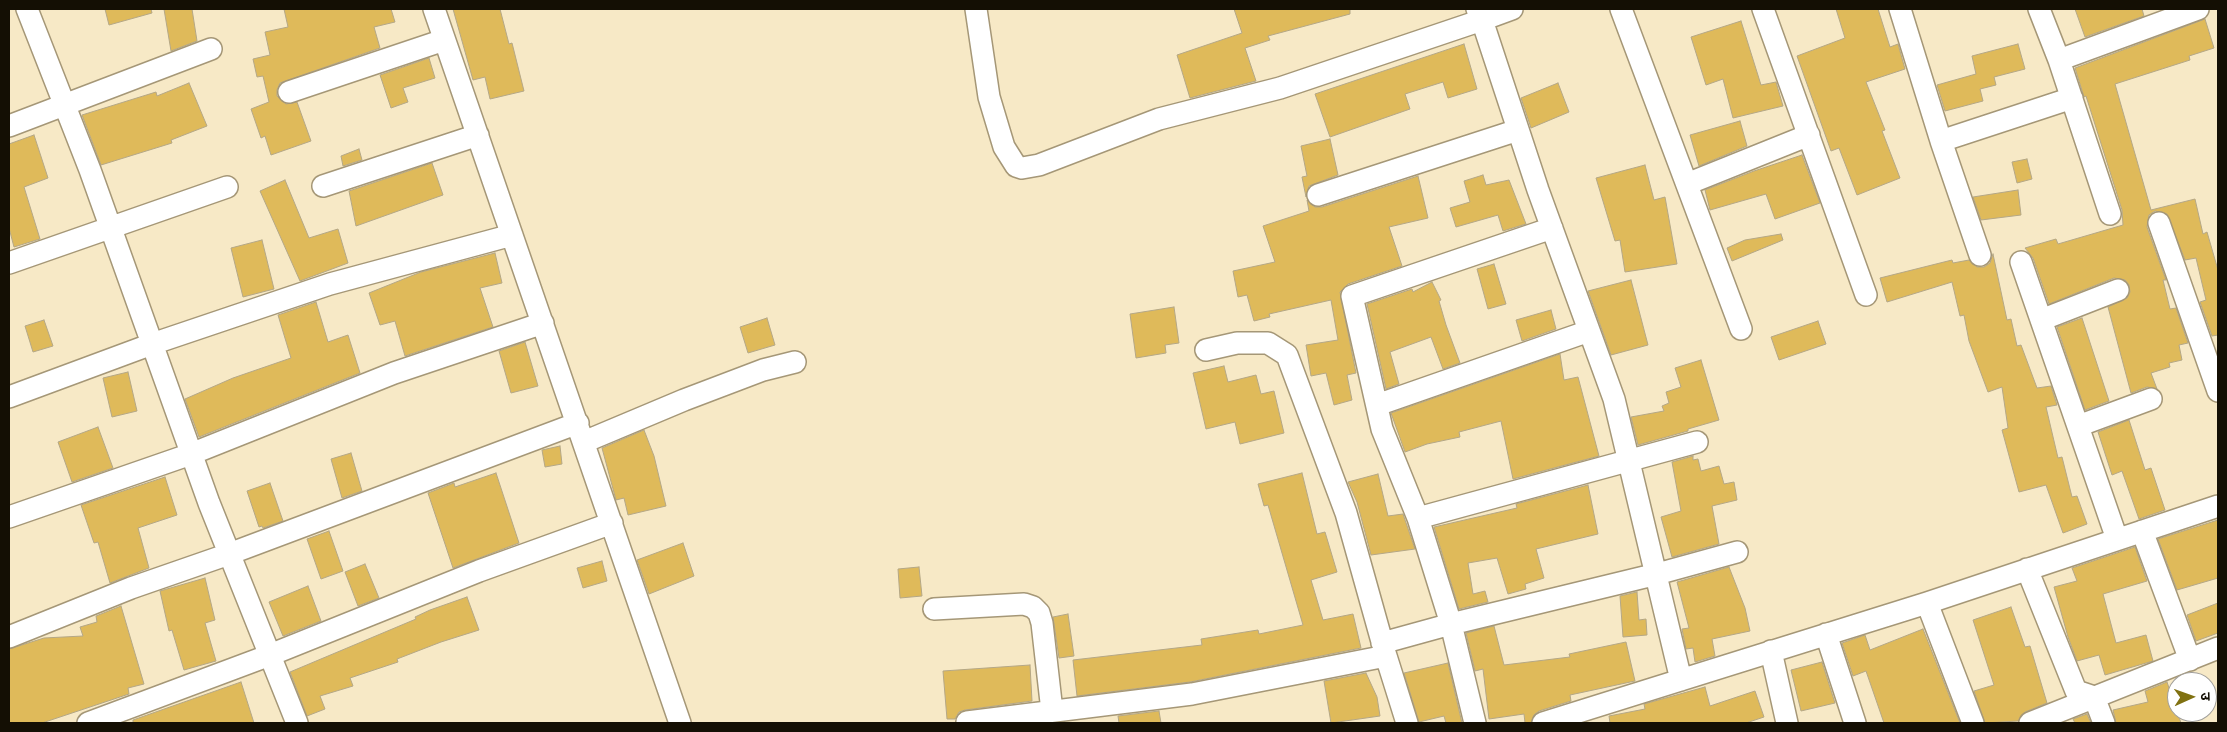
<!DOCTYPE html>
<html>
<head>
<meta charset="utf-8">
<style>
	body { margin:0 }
	#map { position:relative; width:2227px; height:732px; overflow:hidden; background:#f7e9c6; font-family:"PT Sans Narrow","Noto Sans Devanagari",sans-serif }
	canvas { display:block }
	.frame { position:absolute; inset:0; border:10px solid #140f04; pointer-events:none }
	.north { position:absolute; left:2167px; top:672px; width:50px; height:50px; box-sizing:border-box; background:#fff; border:1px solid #a19f9b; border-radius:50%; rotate:88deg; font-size:14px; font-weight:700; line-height:20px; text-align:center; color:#140f04 }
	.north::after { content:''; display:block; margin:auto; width:18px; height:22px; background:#807111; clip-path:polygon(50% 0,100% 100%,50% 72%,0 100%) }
</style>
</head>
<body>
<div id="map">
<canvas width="2227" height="732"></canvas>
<div class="frame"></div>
<div class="north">उ</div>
</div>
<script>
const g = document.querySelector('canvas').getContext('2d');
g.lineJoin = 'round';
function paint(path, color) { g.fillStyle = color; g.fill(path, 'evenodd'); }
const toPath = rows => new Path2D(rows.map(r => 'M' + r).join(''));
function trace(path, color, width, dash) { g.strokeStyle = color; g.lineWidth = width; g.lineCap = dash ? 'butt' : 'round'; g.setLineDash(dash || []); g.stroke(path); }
const building = toPath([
	[105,9,151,9,152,13,109,25,105,9],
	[164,9,192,9,197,41,171,51,164,9],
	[284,9,391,9,395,22,374,27,380,48,280,83,277,90,277,96,286,104,297,102,311,141,271,155,265,136,261,138,251,109,269,102,263,76,257,77,253,59,270,55,265,32,288,27,284,9],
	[453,9,500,9,509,44,512,43,524,91,490,99,485,77,473,80,453,9],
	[1234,9,1350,9,1350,14,1268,36,1270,40,1245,48,1256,81,1190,98,1177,55,1242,33,1234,9],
	[1836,9,1878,9,1890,47,1898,44,1905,69,1866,82,1885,130,1882,131,1900,178,1857,195,1839,148,1831,151,1797,56,1845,38,1836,9],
	[2075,9,2142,9,2144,16,2085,37,2075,9],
	[2205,19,2214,48,2189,56,2190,60,2115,84,2151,210,2195,199,2203,234,2207,232,2218,270,2218,335,2212,336,2200,302,2206,300,2196,258,2185,260,2167,214,2155,211,2149,215,2147,227,2166,280,2163,280,2170,309,2176,308,2188,343,2179,345,2182,360,2169,363,2170,367,2151,373,2157,389,2147,387,2131,393,2108,307,2127,298,2130,292,2129,285,2125,280,2114,278,2049,304,2033,258,2025,248,2056,239,2058,244,2123,225,2122,210,2086,96,2084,97,2075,68,2205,19],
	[1741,21,1761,85,1776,82,1783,106,1733,118,1723,79,1706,85,1691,37,1741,21],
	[1464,44,1477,89,1448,98,1443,82,1405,94,1410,109,1330,137,1315,94,1464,44],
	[2018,44,2025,69,1994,77,1996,85,1980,89,1983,101,1945,111,1937,85,1976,74,1972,56,2018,44],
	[429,58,435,78,403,88,408,102,391,108,380,75,429,58],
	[189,83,207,126,171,140,172,143,101,165,82,115,156,92,157,96,189,83],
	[1558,83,1569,112,1531,128,1521,98,1558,83],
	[1740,121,1747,146,1699,166,1690,135,1740,121],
	[34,135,48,178,24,187,40,239,14,247,9,228,9,144,34,135],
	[1330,139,1338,175,1309,186,1306,197,1302,177,1307,176,1301,146,1330,139],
	[359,149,362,160,343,166,341,156,359,149],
	[1802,155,1820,203,1775,219,1766,194,1710,210,1705,190,1754,171,1802,155],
	[2027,159,2032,179,2017,183,2012,162,2027,159],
	[432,163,443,195,356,226,349,191,432,163],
	[1645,165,1654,200,1665,197,1677,264,1625,272,1620,240,1615,241,1596,178,1645,165],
	[1483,175,1486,185,1509,180,1526,224,1503,231,1498,215,1456,227,1450,208,1470,202,1464,181,1483,175],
	[1418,176,1428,218,1389,227,1402,266,1348,284,1340,292,1356,373,1347,375,1352,400,1334,405,1326,373,1311,376,1306,345,1338,340,1331,300,1269,314,1270,317,1254,321,1247,295,1238,297,1233,271,1275,262,1263,226,1309,211,1307,200,1315,207,1322,207,1418,176],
	[285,180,309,238,338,229,348,263,300,281,260,191,285,180],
	[2018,190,2021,215,1981,220,1973,197,2018,190],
	[1781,234,1783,240,1732,261,1727,248,1745,240,1781,234],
	[262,240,274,289,243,297,231,248,262,240],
	[495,253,502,283,480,288,493,327,405,356,395,321,380,325,369,293,421,272,495,253],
	[1993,254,2007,320,2011,319,2017,346,2021,345,2037,388,2051,386,2057,405,2046,407,2058,458,2062,457,2072,497,2077,496,2087,524,2063,533,2046,485,2019,492,2002,430,2008,428,2002,387,1988,392,1969,341,1964,315,1960,316,1952,282,1887,302,1880,278,1952,260,1953,263,1969,260,1977,267,1984,267,1990,263,1993,254],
	[1494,264,1506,304,1488,309,1477,269,1494,264],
	[1631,280,1648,345,1611,355,1588,291,1631,280],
	[1432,282,1441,300,1439,301,1446,325,1460,363,1443,369,1431,337,1390,352,1399,384,1386,389,1367,304,1412,289,1413,292,1432,282],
	[316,302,328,342,348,335,360,373,199,437,185,399,233,378,291,358,278,315,316,302],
	[1174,307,1179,343,1165,345,1166,353,1136,358,1130,314,1174,307],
	[1551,310,1556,329,1522,341,1516,320,1551,310],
	[767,318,775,345,748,353,740,327,767,318],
	[2082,318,2109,401,2085,410,2057,327,2082,318],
	[44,320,53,346,33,352,25,326,44,320],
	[1818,321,1826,344,1779,360,1771,337,1818,321],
	[525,342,538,386,511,393,499,351,525,342],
	[1560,354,1564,380,1578,377,1599,456,1513,479,1501,421,1459,432,1460,437,1427,444,1405,452,1391,413,1560,354],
	[1701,360,1719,420,1688,429,1688,431,1638,445,1631,417,1664,411,1662,406,1669,403,1666,392,1681,387,1675,368,1701,360],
	[1224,366,1228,382,1256,375,1261,394,1274,391,1284,433,1240,444,1235,422,1206,429,1193,373,1224,366],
	[128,372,137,411,112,417,103,378,128,372],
	[2129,420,2145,470,2151,468,2165,510,2139,519,2122,471,2112,475,2098,432,2129,420],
	[98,427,113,468,72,482,58,442,98,427],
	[644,430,654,456,666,506,628,515,624,498,616,500,602,448,644,430],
	[560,446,562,464,545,467,542,450,560,446],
	[351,453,362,491,342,498,331,459,351,453],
	[1693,456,1693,460,1698,459,1701,471,1719,466,1724,484,1734,482,1737,500,1712,506,1719,544,1672,557,1661,517,1681,511,1672,462,1693,456],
	[496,473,519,543,453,568,428,493,454,483,455,487,496,473],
	[1302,473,1317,534,1325,532,1337,572,1311,580,1323,620,1353,614,1361,648,1190,682,1077,696,1073,660,1202,645,1201,639,1258,630,1259,634,1303,625,1268,505,1264,506,1258,484,1302,473],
	[1378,474,1388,516,1403,514,1415,549,1371,555,1357,502,1348,482,1378,474],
	[165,477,177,515,138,528,149,568,110,583,98,542,94,543,81,505,165,477],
	[270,483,283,521,263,528,262,526,259,527,247,491,270,483],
	[1588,485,1598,534,1536,549,1544,578,1525,584,1526,589,1508,594,1497,558,1468,563,1473,594,1485,591,1488,602,1459,609,1434,527,1517,508,1516,504,1588,485],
	[2218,520,2218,578,2177,590,2158,539,2218,520],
	[329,531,343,571,321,579,307,539,329,531],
	[683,543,694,576,649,594,637,560,683,543],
	[2135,547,2147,581,2103,594,2116,643,2146,635,2153,661,2105,675,2099,655,2077,661,2068,637,2054,587,2077,581,2072,568,2135,547],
	[602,561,607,581,583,588,577,568,602,561],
	[365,564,379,598,358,606,345,572,365,564],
	[919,567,922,596,900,598,898,569,919,567],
	[1729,567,1745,608,1750,631,1712,639,1715,656,1695,662,1693,648,1686,649,1682,629,1689,628,1677,582,1729,567],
	[205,578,215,620,205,623,216,661,184,670,172,630,169,631,160,591,205,578],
	[308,586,321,621,283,636,269,602,308,586],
	[1637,592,1639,620,1646,619,1647,635,1623,637,1620,596,1637,592],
	[467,597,479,630,441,642,397,659,398,662,350,678,353,686,320,696,325,709,307,716,290,672,416,619,415,617,430,610,467,597],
	[2218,603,2218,633,2196,641,2187,615,2218,603],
	[121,606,144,684,128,688,129,694,42,723,9,723,9,649,44,638,83,636,80,627,97,622,96,616,121,606],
	[2011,607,2025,647,2030,646,2047,703,2025,712,2018,721,1985,723,1974,691,1994,685,1973,620,2011,607],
	[1068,614,1074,656,1059,658,1053,617,1068,614],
	[1494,626,1504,665,1570,657,1569,654,1626,642,1635,681,1570,695,1571,701,1539,711,1534,715,1531,723,1525,723,1524,714,1489,719,1483,669,1475,671,1466,633,1494,626],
	[1923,629,1960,723,1884,723,1866,671,1853,676,1842,643,1865,635,1870,650,1923,629],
	[1822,662,1835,703,1801,711,1791,670,1822,662],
	[1448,663,1462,723,1446,723,1444,716,1419,722,1404,673,1448,663],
	[1030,665,1032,701,965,710,959,712,955,719,947,719,943,671,1030,665],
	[1366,673,1377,697,1380,716,1331,723,1324,681,1366,673],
	[241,682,254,723,133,723,133,720,241,682],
	[2167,682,2181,723,2116,723,2113,710,2148,702,2145,691,2167,682],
	[1705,687,1710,706,1755,691,1764,717,1746,723,1610,723,1609,716,1645,709,1644,704,1705,687],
	[1159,711,1161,723,1119,723,1118,716,1159,711],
	[2087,714,2091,723,2075,723,2073,719,2087,714]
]);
paint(building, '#dfba5a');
trace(building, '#b4a786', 1);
const minor = toPath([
	[27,9,90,170,209,503,297,723],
	[434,9,680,723],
	[976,9,989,97,1004,147,1016,166,1022,168,1039,165,1159,119,1280,88,1482,20,1538,190,1614,399,1681,680],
	[1477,9,1482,20,1512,9],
	[1621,9,1741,329],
	[1763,9,1866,295],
	[1900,9,1941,141,1980,255],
	[2039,9,2059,60,2198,9],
	[2059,60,2110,214],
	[289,92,444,40],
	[9,126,211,49],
	[1941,141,2072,98],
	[1687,184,1809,135],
	[323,186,478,135],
	[1318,195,1518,130],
	[2159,223,2218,391],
	[2021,262,2117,539],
	[9,263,227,187],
	[2041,320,2118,290],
	[1206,350,1237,343,1268,343,1287,355,1346,513,1386,656],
	[9,397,152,344,330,284,512,235],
	[1377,405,1589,331],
	[2078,426,2151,399],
	[584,442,684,400,763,370,795,362],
	[9,517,191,454,394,373,543,323],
	[1418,518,1382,429,1352,296,1552,228],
	[2142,531,2190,660],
	[2027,569,2076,691,2094,697],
	[1927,603,1973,723],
	[934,609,1024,604,1033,607,1039,613,1042,623,1052,711],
	[1826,634,1855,723],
	[9,637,131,588,229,554,578,423],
	[1382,643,1451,624,1418,518,1697,442],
	[1771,651,1787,723],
	[2094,697,2104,723],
	[967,722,1192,694,1386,656,1407,723],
	[88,723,270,655,479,571,612,523],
	[1475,723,1451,624,1657,574,1737,552],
	[1543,723,1927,603,2218,506],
	[2030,723,2218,648]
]);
trace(minor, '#a59777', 24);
trace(minor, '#fff', 21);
</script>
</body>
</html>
